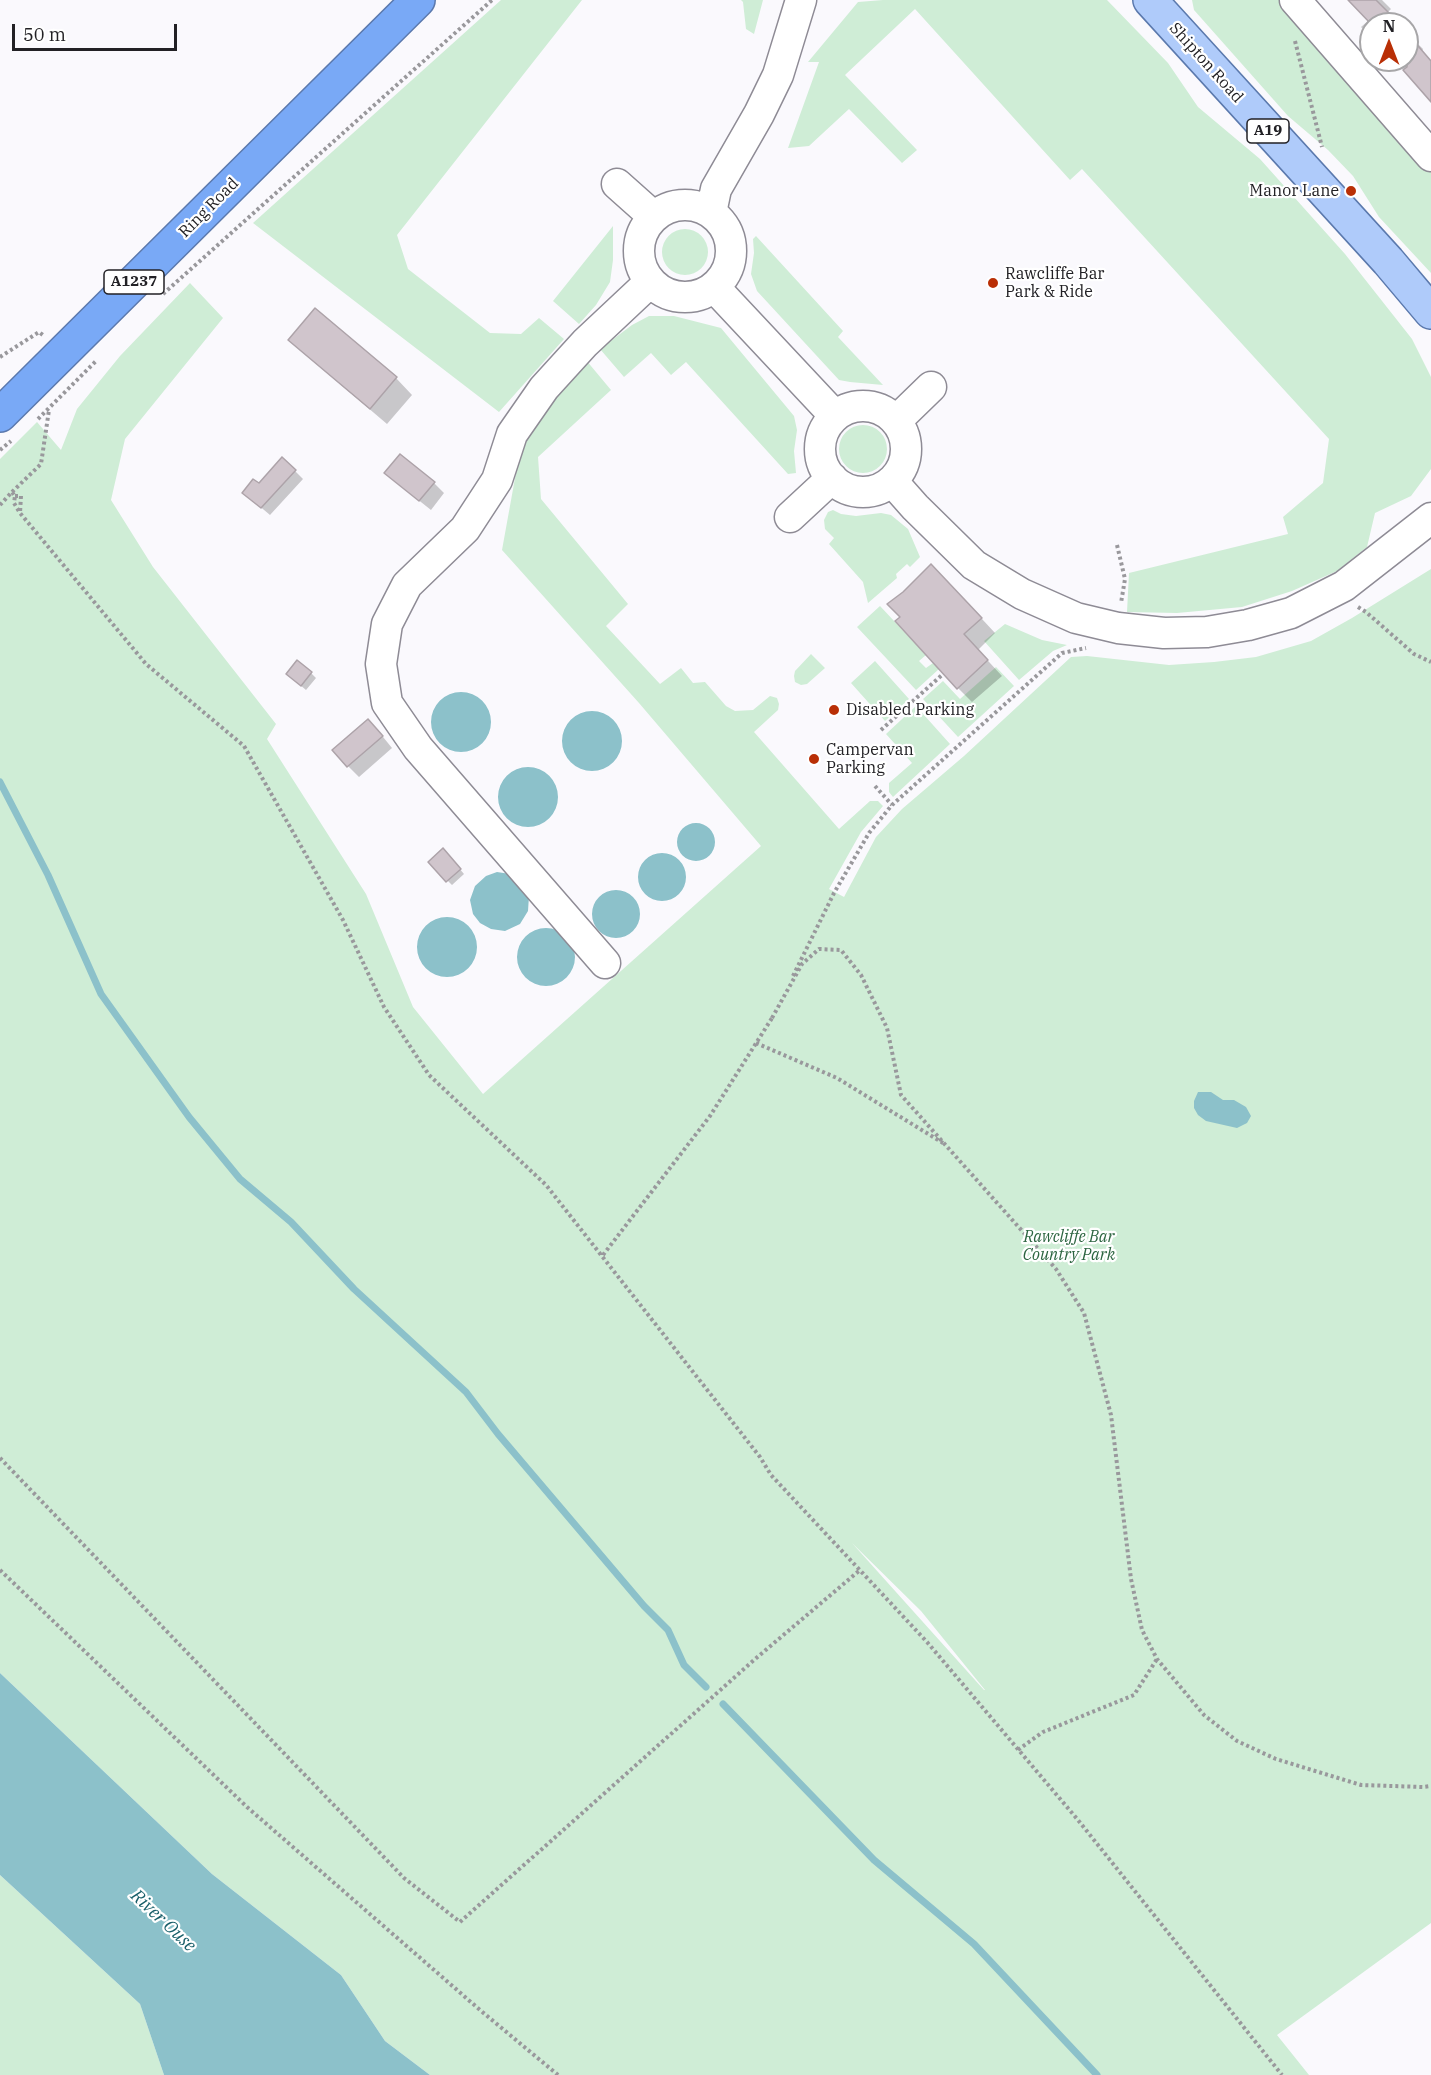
<!DOCTYPE html>
<html>
<head>
<meta charset="utf-8">
<style>
	body { margin:0 }
	#map { position:relative; width:1431px; height:2075px; overflow:hidden; background:#faf9fd; font-family:"IBM Plex Serif",serif }
	canvas { display:block }
	.north { position:absolute; left:1359px; top:12px; width:60px; height:60px; box-sizing:border-box; background:#fff; border:2px solid #a7a6a8; border-radius:50%; rotate:0deg; font-size:16px; font-weight:700; line-height:24px; text-align:center; color:#222125 }
	.north::after { content:''; display:block; margin:auto; width:21px; height:27px; background:#b92f06; clip-path:polygon(50% 0,100% 100%,50% 72%,0 100%) }
	.scale { position:absolute; left:12px; top:24px; width:165px; height:27px; box-sizing:border-box; border:3px solid #222125; border-top:0; padding-left:8px; font-size:18px; line-height:21px; white-space:nowrap; color:#222125; -webkit-text-stroke:4px #fff; paint-order:stroke }
</style>
</head>
<body>
<div id="map">
<canvas width="1431" height="2075"></canvas>
<div class="north">N</div>
<div class="scale">50 m</div>
</div>
<script>
const g = document.querySelector('canvas').getContext('2d');
g.lineJoin = 'round';
function paint(path, color) { g.fillStyle = color; g.fill(path, 'evenodd'); }
const toPath = rows => new Path2D(rows.map(r => 'M' + r).join(''));
function trace(path, color, width, dash) { g.strokeStyle = color; g.lineWidth = width; g.lineCap = dash ? 'butt' : 'round'; g.setLineDash(dash || []); g.stroke(path); }
function drawText(font, color, halo, rows, align = 'center') {
  g.font = font + ' "IBM Plex Serif",serif'; g.lineWidth = 4.5; g.setLineDash([]); g.textBaseline = 'middle'; g.strokeStyle = halo; g.fillStyle = color; for (const [text, x, y, turn = 0] of rows) {
    g.save(); g.translate(x, y); g.rotate((+turn || 0) * Math.PI / 180); g.textAlign = isNaN(turn) ? turn : align; if (halo) g.strokeText(text, 0, 0); g.fillText(text, 0, 0); g.restore();
  }
}
paint(toPath([
	[501,0,582,0,397,235,408,269,490,333,521,334,539,318,564,339,499,412,253,223],
	[741,0,763,0,754,34,746,29,743,2],
	[883,0,1107,0,1168,63,1198,107,1260,159,1345,254,1412,339,1431,377,1431,469,1411,496,1375,513,1367,547,1337,571,1292,591,1242,607,1177,613,1127,612,1129,573,1288,534,1283,517,1323,483,1329,439,1082,169,1070,180,915,9,845,75,917,150,902,163,849,109,809,146,788,148,819,62,808,62,858,2],
	[1192,0,1281,0,1431,168,1431,273,1379,217,1353,176,1328,150,1288,116,1194,10],
	[613,226,613,260,610,282,596,305,579,324,553,301],
	'662 252a23 23 0 1 1 46 0a23 23 0 1 1-46 0Z',
	[756,236,843,331,838,337,883,385,850,382,839,380,757,291,751,274,754,253,753,239],
	[190,283,223,318,125,439,111,500,153,567,276,724,267,739,366,894,413,1007,483,1094,761,846,639,703,502,550,521,445,544,407,586,360,611,390,538,457,541,499,628,604,606,626,660,684,681,668,693,683,705,682,726,706,735,711,753,710,770,696,777,698,779,704,778,710,754,732,839,829,870,801,878,801,883,806,861,832,829,889,844,897,876,837,902,809,964,756,1071,657,1087,656,1169,665,1214,662,1256,657,1311,641,1352,618,1431,569,1431,1923,1277,2035,1309,2075,430,2075,385,2041,341,1975,212,1874,0,1673,0,459,37,422,61,450,77,409,120,356],
	[852,1543,921,1611,985,1690,984,1690],
	[649,316,674,316,721,328,794,416,797,430,794,451,796,473,788,474,686,362,671,375,651,353,624,377,600,349,632,325],
	'839 449a24 24 0 1 1 48 0a24 24 0 1 1-48 0Z',
	[833,510,841,514,856,516,881,513,891,515,908,529,920,557,910,567,907,564,896,574,897,578,868,603,863,582,829,544,834,538,825,529,824,520,828,512],
	[880,606,926,655,919,661,926,668,933,663,939,669,916,690,857,627],
	[1005,624,1042,640,1067,645,1053,651,1019,680,984,641],
	[811,654,825,668,807,684,801,685,795,682,794,676,795,671],
	[875,661,909,699,885,721,851,683],
	[996,667,1014,686,958,737,923,699,943,681,960,699],
	[916,706,950,744,893,797,889,792,889,783,912,763,886,734],
	[0,1875,140,2004,164,2075,0,2075]
]), '#cfedd6');
paint(toPath([
	'431 722a30 30 0 1 1 60 0a30 30 0 1 1-60 0Z',
	'562 741a30 30 0 1 1 60 0a30 30 0 1 1-60 0Z',
	'498 797a30 30 0 1 1 60 0a30 30 0 1 1-60 0Z',
	'677 842a19 19 0 1 1 38 0a19 19 0 1 1-38 0Z',
	'638 877a24 24 0 1 1 48 0a24 24 0 1 1-48 0Z',
	[497,872,510,874,529,896,528,911,520,924,505,931,491,929,480,923,473,914,470,900,475,886,486,876],
	'592 914a24 24 0 1 1 48 0a24 24 0 1 1-48 0Z',
	'417 947a30 30 0 1 1 60 0a30 30 0 1 1-60 0Z',
	'517 957a29 29 0 1 1 58 0a29 29 0 1 1-58 0Z',
	[1198,1092,1211,1092,1223,1100,1234,1100,1246,1107,1251,1116,1247,1123,1237,1128,1206,1121,1198,1115,1194,1108,1194,1101],
	[0,1673,212,1874,341,1975,385,2041,430,2075,164,2075,140,2004,0,1875]
]), '#8cc1ca');
paint(toPath([
	[1350,0,1382,0,1391,9,1387,13,1398,24,1371,24,1371,37,1361,27,1369,20],
	[1407,33,1423,49,1422,51,1431,61,1431,100,1394,60,1407,60],
	[315,310,396,378,412,395,387,424,307,356,290,340],
	[295,471,303,479,270,515,244,493],
	[397,483,434,483,444,493,431,510],
	[946,580,995,633,978,650,1002,676,972,702,958,688,902,618],
	[311,673,316,678,306,690,293,679],
	[379,732,392,748,359,777,348,766],
	[448,855,464,874,452,885,447,880]
]), '#0003');
trace(toPath([
	[0,782,48,875,101,994,189,1117,240,1179,291,1222,354,1289,466,1392,498,1434,644,1606,668,1630,684,1665,706,1687],
	[723,1704,874,1860,974,1944,1097,2075]
]), '#8cc1ca', 7);
const building = toPath([
	[1348,0,1376,0,1400,24,1371,24,1348,0],
	[1407,33,1431,61,1431,102,1403,70,1407,67,1407,33],
	[315,308,397,377,370,409,288,340,315,308],
	[400,454,435,482,419,501,384,473,400,454],
	[282,457,296,470,261,508,242,493,253,479,259,483,282,457],
	[931,564,982,618,964,634,988,660,957,689,895,621,900,617,887,604,903,592,931,564],
	[297,660,312,672,301,686,286,674,297,660],
	[368,719,383,736,347,767,332,750,368,719],
	[443,848,461,869,446,882,428,862,443,848]
]);
paint(building, '#d0c5cc');
trace(building, '#ada3a9', 1.5);
const minor = toPath([
	[1295,0,1431,156],
	[617,184,654,217],
	'639 251a46 46 0 1 1 92 0a46 46 0 1 1-92 0Z',
	[711,213,716,189,759,114,778,75,801,0],
	[715,288,835,416],
	'820 449a43 43 0 1 1 86 0a43 43 0 1 1-86 0Z',
	[897,420,931,387],
	[892,481,915,507,974,565,1022,594,1076,618,1118,628,1164,633,1207,632,1248,625,1291,613,1344,586,1431,518],
	[790,517,832,478],
	[605,963,418,748,387,703,381,664,387,624,407,585,465,529,497,480,512,434,544,388,585,343,650,282]
]);
const major = toPath([
	[1150,0,1388,261,1431,312]
]);
const highway = toPath([
	[0,415,418,0]
]);
trace(minor, '#8e8b95', 33);
trace(major, '#5b79ad', 36);
trace(highway, '#5b79ad', 36);
trace(toPath([
	[1295,41,1322,147],
	[163,294,492,0],
	[0,357,39,332,44,336],
	[38,419,96,361],
	[0,450,11,441],
	[12,492,41,464,49,410],
	[15,496,21,496,20,513],
	[0,505,12,492,15,496,14,503,20,513,146,664,244,746,343,920,384,1007,429,1075,546,1185,760,1457,771,1475,927,1642,1078,1820,1282,2075],
	[1117,545,1125,579,1121,603],
	[1358,607,1366,612,1414,654,1431,662],
	[881,730,943,674],
	[875,786,892,805],
	[793,976,834,893,869,833,892,805,1062,653,1086,648],
	[772,1018,802,964,819,949,841,950,861,975,887,1028,901,1095,1056,1269,1084,1313,1111,1415,1131,1579,1142,1630,1157,1659,1204,1715,1237,1741,1276,1759,1361,1785,1423,1787,1431,1786],
	[756,1043,837,1078,943,1143],
	[603,1255,710,1116,772,1018],
	[0,1458,404,1878,460,1922,754,1660,860,1570],
	[0,1570,247,1807,480,2010,558,2075],
	[1018,1750,1043,1732,1134,1695,1157,1659]
]), '#99989c', 4, [3, 3]);
trace(minor, '#fff', 30);
trace(major, '#afcbfa', 33);
trace(highway, '#79a9f6', 33);
for (const [x, y, r, color] of [
	[1351,191,6,"#b92f06"],
	[993,283,6,"#b92f06"],
	[834,710,6,"#b92f06"],
	[814,759,6,"#b92f06"]
]) { const dot = new Path2D(); dot.arc(x, y, r, 0, 2 * Math.PI); g.fillStyle = color; g.fill(dot); trace(dot, '#fff', 2); }
for (const [x, y, w] of [
	[1268,131,42],
	[134,282,60]
]) { const box = new Path2D(); box.roundRect(x - w / 2, y - 12, w, 24, 4.5); g.fillStyle = '#fff'; g.fill(box); trace(box, '#222125', 1.5); }
drawText('bold 15px', '#222125', null, [
	["A19",1268,131],
	["A1237",134,282]
]);
drawText('16px', '#222125', '#fff', [
	["Shipton Road",1206,63,48],
	["Ring Road",209,208,-45]
]);
drawText('16px', '#222125', '#fff', [
	["Manor Lane",1339,191,"right"],
	["Rawcliffe Bar",1005,274],
	["Park & Ride",1005,292],
	["Disabled Parking",846,710],
	["Campervan",826,750],
	["Parking",826,768]
], 'left');
drawText('italic 16px', '#2c6540', '#fff', [
	["Rawcliffe Bar",1069,1237],
	["Country Park",1069,1255]
]);
drawText('italic 18px', '#175e69', '#fff', [
	["River Ouse",163,1921,43]
]);
</script>
</body>
</html>
